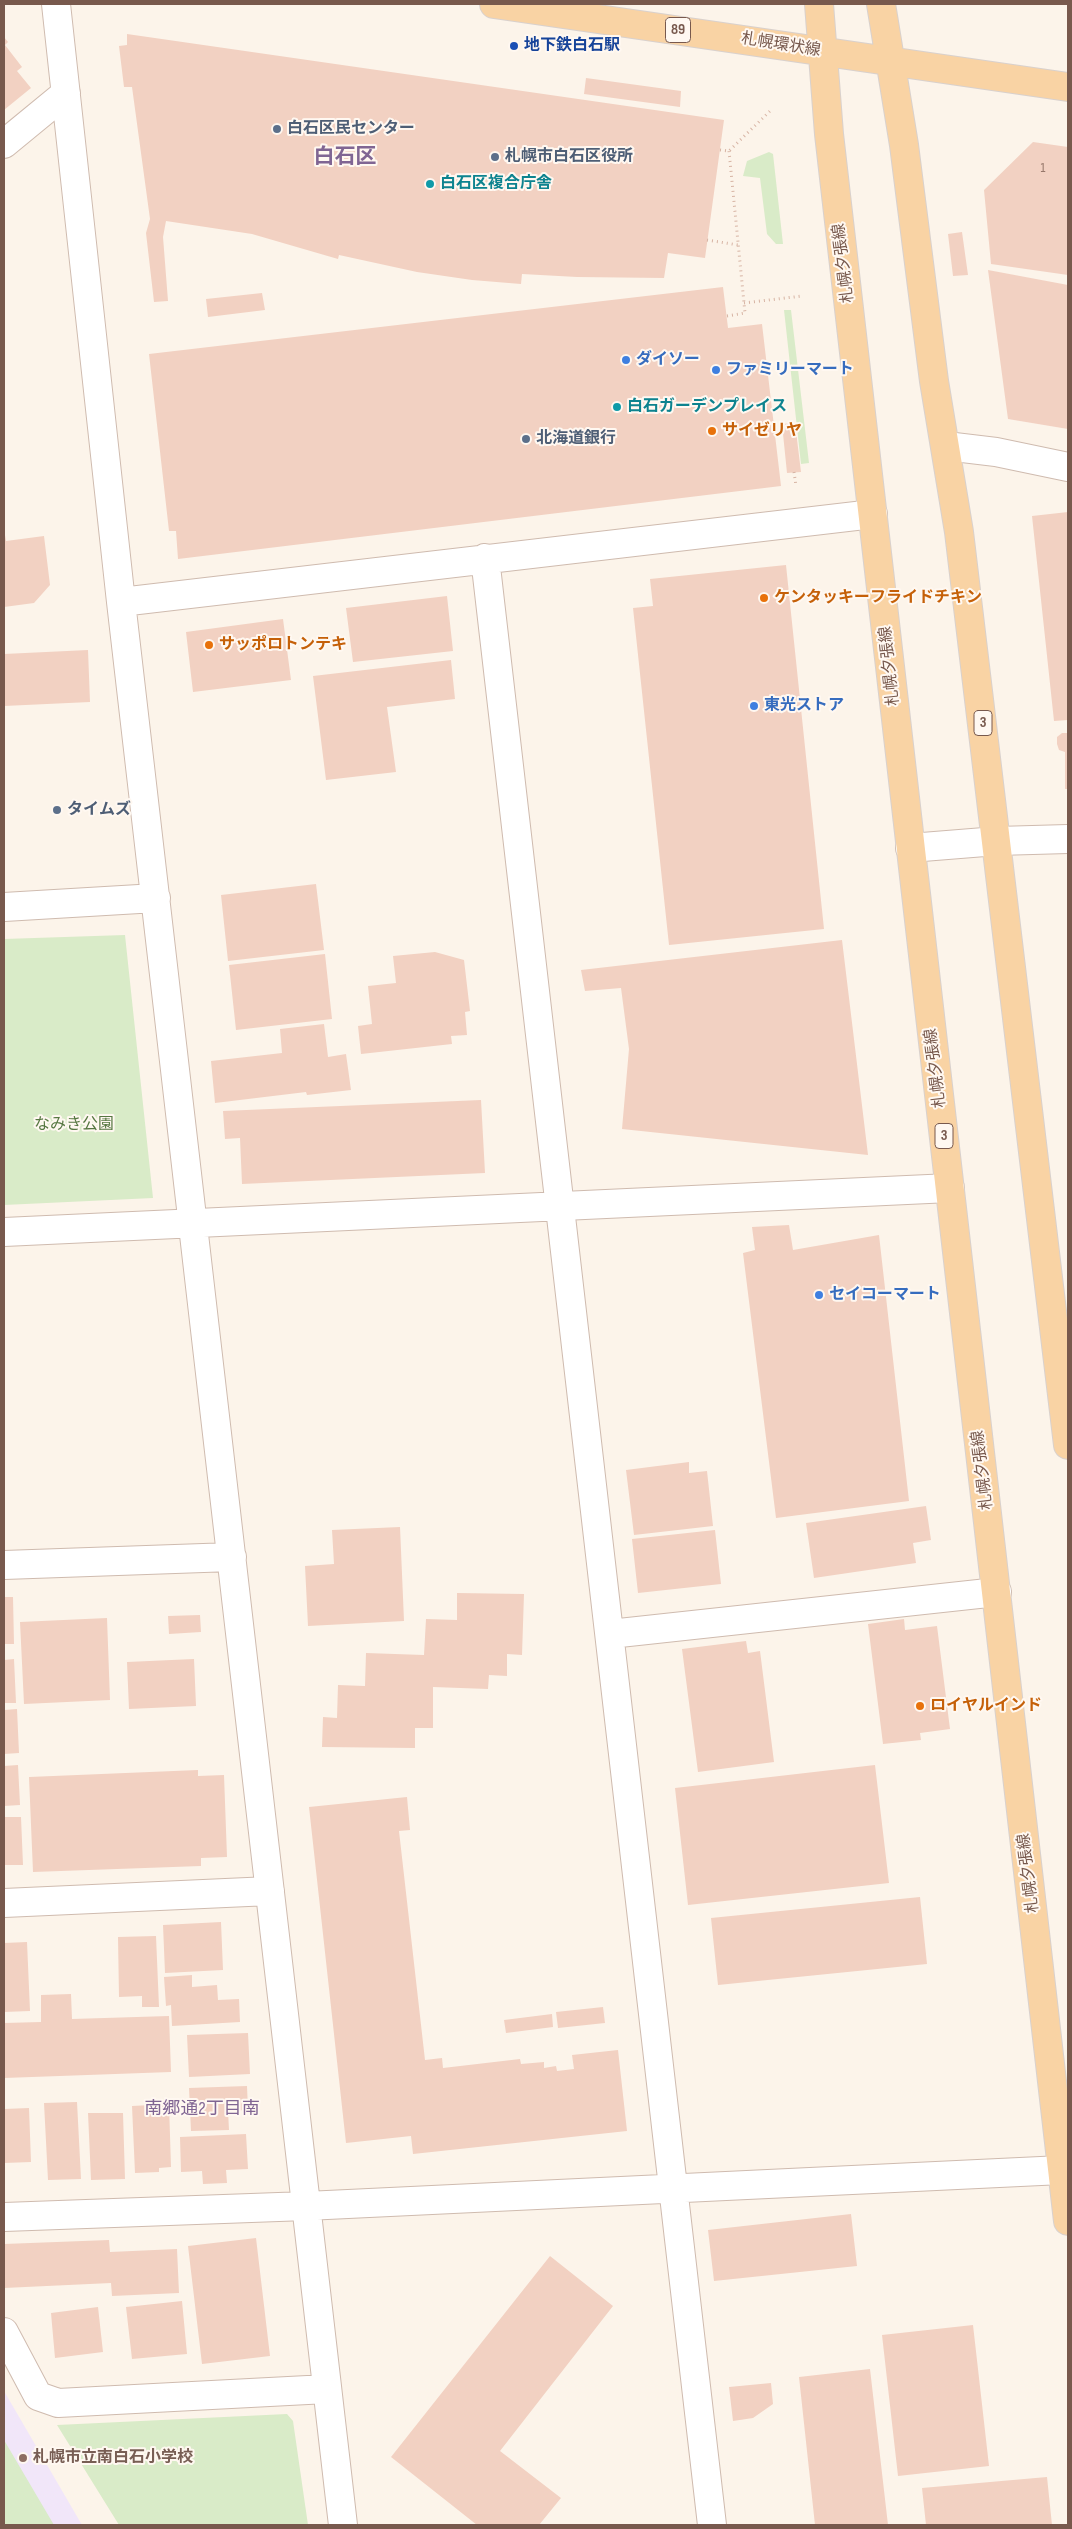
<!DOCTYPE html>
<html>
<head>
<meta charset="utf-8">
<style>
	body { margin:0 }
	#map { position:relative; width:1072px; height:2529px; overflow:hidden; background:#fcf4ea; font-family:"Sofia Sans Condensed",sans-serif }
	canvas { display:block }
	.frame { position:absolute; inset:0; border:5px solid #78594d; pointer-events:none }
</style>
</head>
<body>
<div id="map">
<canvas width="1072" height="2529"></canvas>
<div class="frame"></div>
</div>
<script>
const g = document.querySelector('canvas').getContext('2d');
g.lineJoin = 'round';
function paint(path, color) { g.fillStyle = color; g.fill(path, 'evenodd'); }
const toPath = rows => new Path2D(rows.map(r => 'M' + r).join(''));
function trace(path, color, width, dash) { g.strokeStyle = color; g.lineWidth = width; g.lineCap = dash ? 'butt' : 'round'; g.setLineDash(dash || []); g.stroke(path); }
function drawText(font, color, halo, rows, align = 'center') {
  g.font = font + ' "Sofia Sans Condensed","Noto Sans JP",sans-serif'; g.lineWidth = 4; g.setLineDash([]); g.textBaseline = 'middle'; g.strokeStyle = halo; g.fillStyle = color; for (const [text, x, y, turn = 0] of rows) {
    g.save(); g.translate(x, y); g.rotate((+turn || 0) * Math.PI / 180); g.textAlign = isNaN(turn) ? turn : align; if (halo) g.strokeText(text, 0, 0); g.fillText(text, 0, 0); g.restore();
  }
}
paint(toPath([
	[4,2391,82,2525,4,2525]
]), '#f1e6f9');
paint(toPath([
	[769,152,773,154,783,244,776,244,767,234,760,178,743,176,747,161],
	[784,310,791,310,809,463,801,464],
	[125,935,153,1198,4,1205,4,939],
	[287,2414,293,2421,308,2525,119,2525,57,2425],
	[4,2440,54,2525,4,2525]
]), '#d9ebc8');
paint(toPath([
	[127,34,724,120,705,258,668,253,664,278,577,277,522,274,521,284,472,280,417,272,339,255,338,259,252,234,166,221,163,237,168,301,154,302,146,233,150,219,132,87,124,87,119,46,127,45],
	[4,37,8,42,5,45,22,67,17,71,31,88,4,110],
	[586,78,681,91,680,107,584,94],
	[1033,142,1068,147,1068,275,991,264,984,190],
	[962,232,968,275,953,276,948,234],
	[988,270,1068,285,1068,429,1008,419],
	[723,287,728,328,762,324,781,486,178,559,176,531,169,531,149,354],
	[262,293,265,310,208,317,206,299],
	[795,423,801,472,787,473,782,424],
	[1068,512,1068,720,1054,721,1032,516],
	[4,529,6,541,44,536,50,585,34,603,4,607],
	[786,565,824,929,669,945,633,608,653,606,650,579],
	[447,596,453,651,353,662,346,608],
	[283,619,291,680,193,692,186,632],
	[88,650,90,702,4,706,4,654],
	[451,660,455,699,387,707,396,772,326,780,313,676],
	[1062,733,1068,733,1068,789,1065,789,1065,752,1059,750,1057,744,1057,737],
	[316,884,324,950,228,961,221,895],
	[842,940,868,1155,622,1129,629,1049,621,988,585,991,581,970],
	[435,952,464,960,470,1011,465,1012,467,1035,451,1036,452,1044,361,1054,358,1026,372,1024,368,986,396,983,393,956],
	[325,954,332,1019,236,1030,229,965],
	[324,1024,328,1057,346,1054,351,1090,307,1095,306,1092,215,1103,211,1061,282,1053,280,1029],
	[481,1100,485,1173,242,1184,240,1138,225,1139,223,1111],
	[789,1225,793,1250,879,1235,909,1501,776,1518,743,1253,755,1250,752,1227],
	[689,1462,689,1473,707,1471,713,1526,634,1535,626,1470],
	[926,1506,931,1540,913,1543,916,1563,814,1578,806,1523],
	[400,1527,404,1621,308,1626,305,1566,334,1564,332,1530],
	[715,1530,721,1584,638,1593,632,1539],
	[457,1593,524,1594,522,1655,507,1654,507,1676,489,1675,488,1689,433,1687,433,1728,415,1728,415,1748,322,1747,323,1717,337,1718,338,1685,365,1686,366,1653,424,1655,426,1619,457,1620],
	[4,1597,13,1597,14,1644,4,1644],
	[200,1615,201,1632,169,1634,168,1616],
	[107,1618,110,1700,24,1704,20,1622],
	[904,1619,905,1630,937,1626,950,1729,920,1733,921,1740,883,1744,868,1624],
	[746,1641,748,1653,760,1651,774,1762,698,1772,682,1649],
	[14,1659,16,1703,4,1703,4,1660],
	[194,1659,196,1706,129,1709,127,1662],
	[17,1709,19,1753,4,1754,4,1710],
	[18,1765,20,1805,4,1806,4,1766],
	[875,1765,889,1883,688,1905,675,1788],
	[198,1770,198,1776,224,1775,227,1857,201,1858,201,1866,33,1872,29,1777],
	[407,1797,410,1830,399,1831,425,2060,442,2058,443,2068,520,2059,521,2064,544,2062,544,2068,556,2066,557,2071,574,2069,572,2055,618,2050,627,2131,413,2154,411,2136,346,2143,309,1807],
	[4,1817,21,1817,23,1865,4,1865],
	[920,1897,927,1964,718,1985,711,1918],
	[221,1922,223,1970,165,1973,163,1925],
	[156,1936,159,2007,142,2007,142,1996,119,1997,118,1937],
	[27,1942,30,2011,4,2012,4,1943],
	[192,1975,192,1987,217,1985,218,2000,239,1999,240,2022,172,2026,171,2005,166,2006,164,1977],
	[71,1994,72,2019,169,2016,171,2072,4,2078,4,2023,41,2022,41,1995],
	[603,2007,605,2023,558,2028,556,2012],
	[552,2014,553,2027,506,2033,504,2020],
	[248,2033,250,2074,189,2077,187,2035],
	[247,2086,248,2110,228,2111,229,2130,191,2131,189,2088],
	[77,2102,81,2179,48,2180,44,2103],
	[169,2104,171,2167,159,2168,159,2172,135,2173,132,2106],
	[29,2108,31,2162,4,2163,4,2109],
	[88,2113,123,2113,125,2179,91,2180],
	[246,2134,248,2169,226,2170,227,2183,203,2184,202,2171,181,2172,180,2137],
	[851,2214,857,2266,714,2281,708,2230],
	[256,2238,270,2356,202,2364,188,2246],
	[109,2240,110,2252,177,2249,179,2293,112,2296,111,2283,4,2288,4,2244],
	[550,2256,613,2306,500,2451,561,2498,539,2525,477,2525,391,2457],
	[182,2301,187,2354,132,2359,126,2307],
	[98,2307,103,2352,55,2358,51,2313],
	[973,2325,989,2466,898,2476,882,2335],
	[870,2369,888,2525,815,2525,799,2377],
	[771,2383,773,2404,753,2418,733,2421,729,2387],
	[1047,2477,1052,2525,926,2525,922,2488]
]), '#f2d1c2');
const minor = toPath([
	[56,4,121,602,343,2525],
	[4,144,66,93],
	[946,446,996,452,1068,467],
	[485,558,712,2525],
	[121,602,873,514],
	[910,848,997,841,1068,839],
	[4,907,156,898],
	[4,1232,950,1188],
	[4,1565,232,1557],
	[610,1634,997,1592],
	[4,1903,270,1891],
	[4,2217,306,2206,1062,2170],
	[4,2332,38,2396,58,2403,327,2389]
]);
const major = toPath([
	[494,4,1068,87],
	[819,4,829,134,1068,2221],
	[881,4,904,145,934,381,959,532,1068,1445]
]);
trace(minor, '#cfbbaf', 30);
trace(major, '#d9d1cd', 30);
trace(toPath([
	[720,150,729,151,770,111],
	[707,240,738,245],
	[744,303,802,296],
	[727,316,745,313,729,151],
	[794,472,796,486]
]), '#d7b4a4', 3, [1, 4]);
trace(minor, '#fff', 28);
trace(major, '#f9d3a4', 28);
for (const [x, y, r, color] of [
	[514,46,5,"#1a4fb4"],
	[277,129,5,"#5c6f8a"],
	[495,157,5,"#5c6f8a"],
	[430,184,5,"#0f9aa8"],
	[626,360,5,"#3f7fe0"],
	[716,370,5,"#3f7fe0"],
	[617,407,5,"#0f9aa8"],
	[712,431,5,"#e8710a"],
	[526,439,5,"#5c6f8a"],
	[764,598,5,"#e8710a"],
	[209,645,5,"#e8710a"],
	[754,706,5,"#3f7fe0"],
	[57,810,5,"#5c6f8a"],
	[819,1295,5,"#3f7fe0"],
	[920,1706,5,"#e8710a"],
	[23,2458,5,"#8d6e63"]
]) { const dot = new Path2D(); dot.arc(x, y, r, 0, 2 * Math.PI); g.fillStyle = color; g.fill(dot); trace(dot, '#fff8f1', 2); }
drawText('14px', '#96776a', null, [
	["1",1043,168]
]);
for (const [x, y, w] of [
	[678,30,25],
	[983,723,18],
	[944,1136,18]
]) { const box = new Path2D(); box.roundRect(x - w / 2, y - 12.5, w, 25, 4); g.fillStyle = '#fff8f1'; g.fill(box); trace(box, '#78594d', 1); }
drawText('bold 15px', '#78594d', null, [
	["89",678,30],
	["3",983,723],
	["3",944,1136]
]);
drawText('16px', '#78594d', '#fff8f1', [
	["札幌環状線",781,45,9],
	["札幌夕張線",844,263,-97],
	["札幌夕張線",890,666,-96],
	["札幌夕張線",936,1068,-97],
	["札幌夕張線",983,1470,-97],
	["札幌夕張線",1029,1873,-97]
]);
drawText('bold 16px', '#164399', '#fff8f1', [
	["地下鉄白石駅",524,46]
], 'left');
drawText('bold 16px', '#4e5e75', '#fff8f1', [
	["白石区民センター",287,129],
	["札幌市白石区役所",505,157],
	["北海道銀行",536,439],
	["タイムズ",67,810]
], 'left');
drawText('bold 16px', '#0d838f', '#fff8f1', [
	["白石区複合庁舎",440,184],
	["白石ガーデンプレイス",627,407]
], 'left');
drawText('bold 16px', '#366cbe', '#fff8f1', [
	["ダイソー",636,360],
	["ファミリーマート",726,370],
	["東光ストア",764,706],
	["セイコーマート",829,1295]
], 'left');
drawText('bold 16px', '#c56008', '#fff8f1', [
	["サイゼリヤ",722,431],
	["ケンタッキーフライドチキン",774,598],
	["サッポロトンテキ",219,645],
	["ロイヤルインド",930,1706]
], 'left');
drawText('16px', '#567741', '#fff8f1', [
	["なみき公園",74,1125]
]);
drawText('bold 16px', '#785e54', '#fff8f1', [
	["札幌市立南白石小学校",33,2458]
], 'left');
drawText('18px', '#806593', '#fff8f1', [
	["南郷通2丁目南",202,2109]
]);
drawText('bold 21px', '#806593', '#fff8f1', [
	["白石区",345,158]
]);
</script>
</body>
</html>
